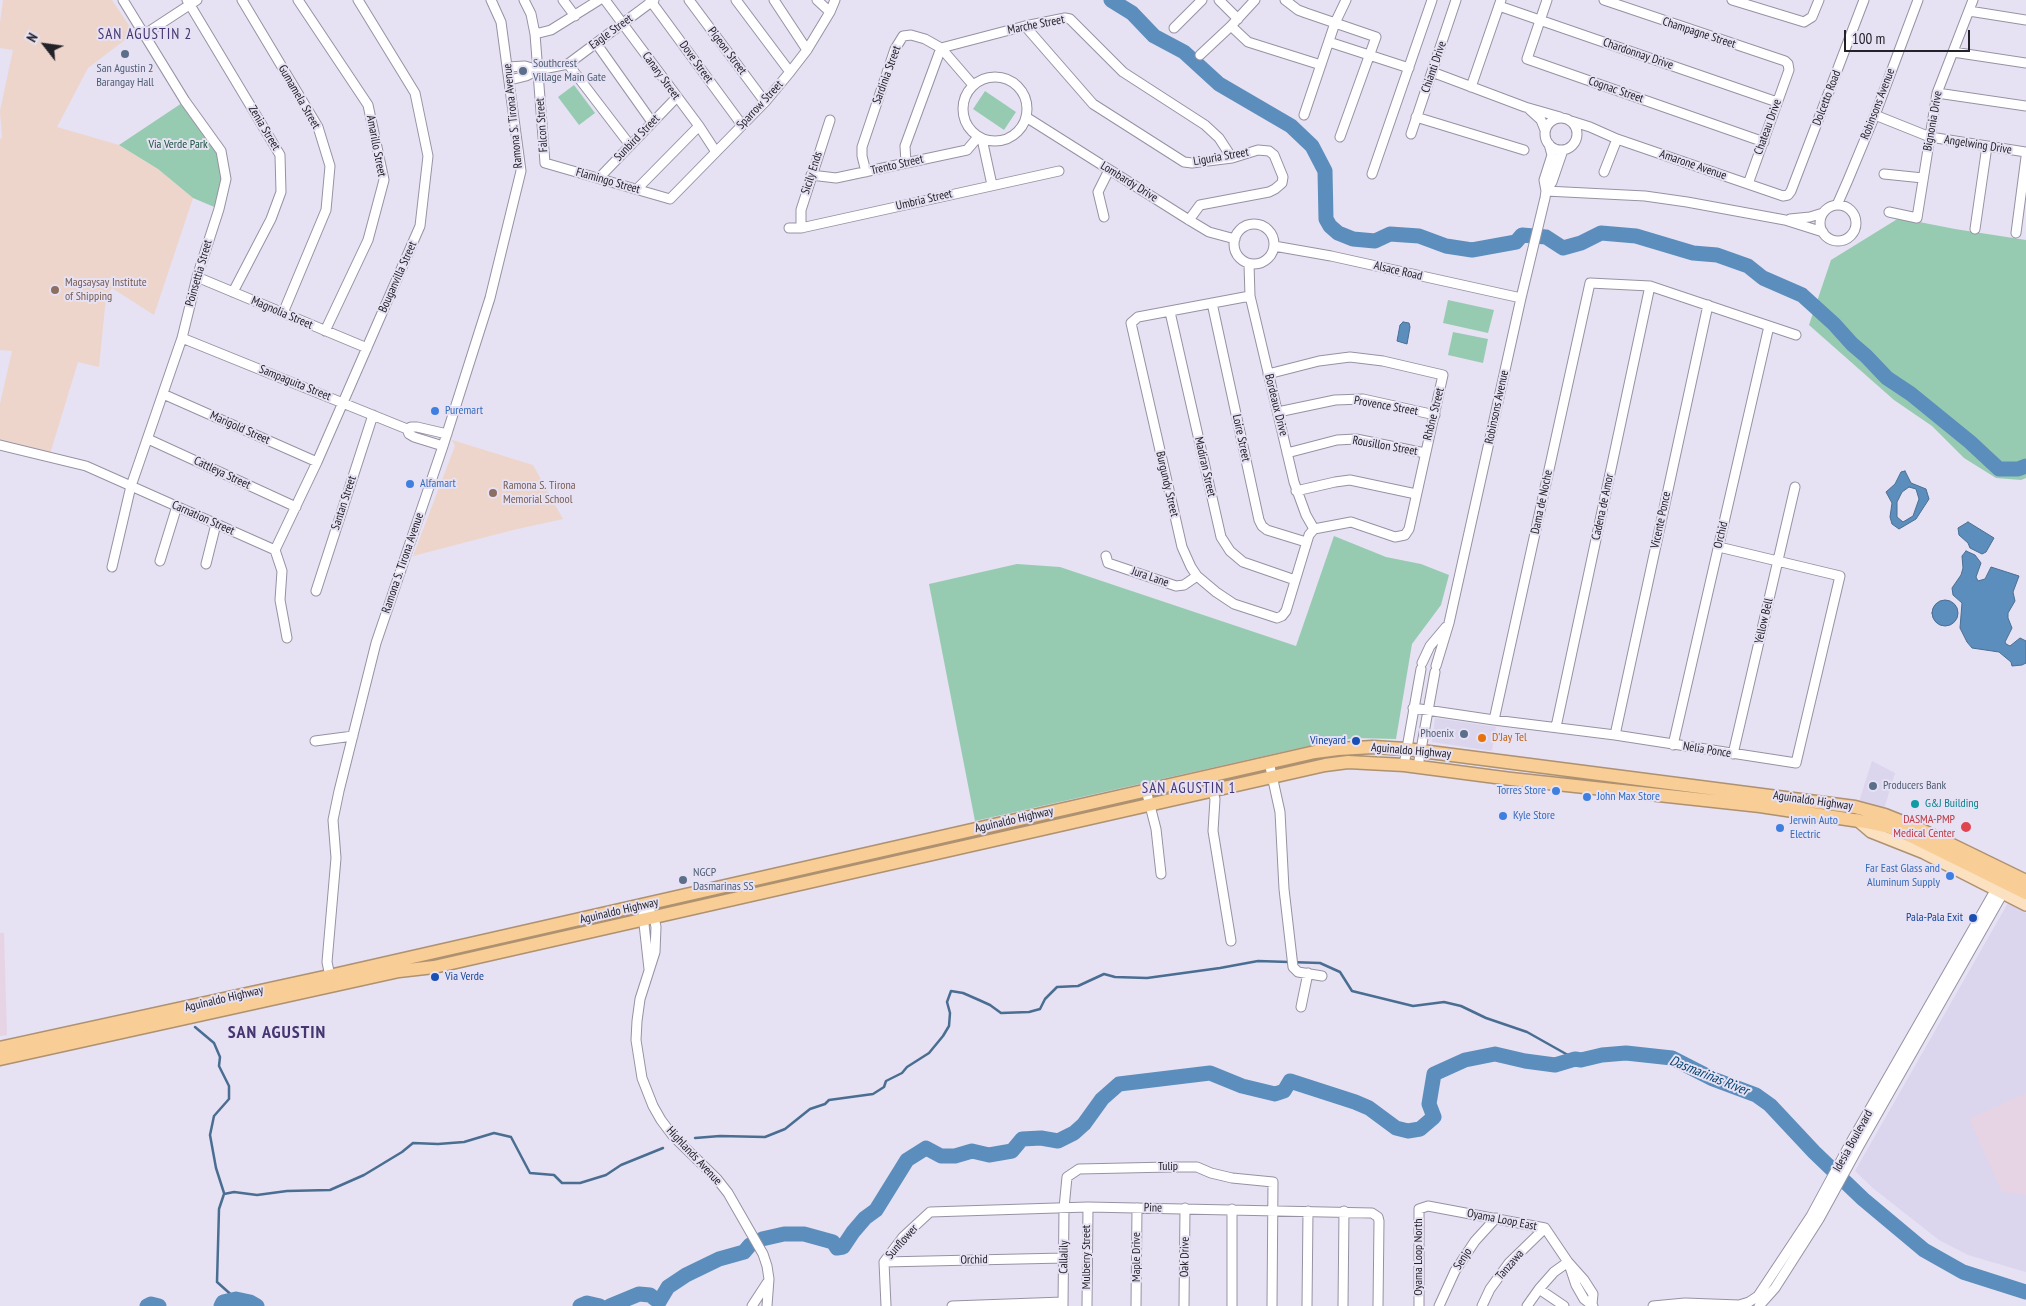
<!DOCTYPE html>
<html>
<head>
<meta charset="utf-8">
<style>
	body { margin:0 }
	#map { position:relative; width:2026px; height:1306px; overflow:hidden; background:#e6e1f3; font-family:"PT Sans Narrow",sans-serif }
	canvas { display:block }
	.north { position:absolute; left:20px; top:20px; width:50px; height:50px; -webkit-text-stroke:4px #e6e1f3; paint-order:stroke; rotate:300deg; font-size:14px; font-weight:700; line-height:20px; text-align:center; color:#242229 }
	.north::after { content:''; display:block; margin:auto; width:18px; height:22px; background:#242229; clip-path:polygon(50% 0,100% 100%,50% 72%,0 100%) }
	.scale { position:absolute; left:1844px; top:30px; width:126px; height:22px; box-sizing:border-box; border:2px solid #242229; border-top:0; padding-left:6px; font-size:15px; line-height:18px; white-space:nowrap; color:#242229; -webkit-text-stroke:4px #e6e1f3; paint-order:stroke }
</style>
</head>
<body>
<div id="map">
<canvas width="2026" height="1306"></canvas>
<div class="north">N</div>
<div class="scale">100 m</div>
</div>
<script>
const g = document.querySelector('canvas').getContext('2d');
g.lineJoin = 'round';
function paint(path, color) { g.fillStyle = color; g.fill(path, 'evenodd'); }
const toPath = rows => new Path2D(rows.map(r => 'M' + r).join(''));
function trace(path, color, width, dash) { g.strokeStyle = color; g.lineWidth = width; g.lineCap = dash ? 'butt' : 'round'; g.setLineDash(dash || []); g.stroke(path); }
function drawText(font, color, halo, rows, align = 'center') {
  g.font = font + ' "PT Sans Narrow",sans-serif'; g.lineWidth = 4; g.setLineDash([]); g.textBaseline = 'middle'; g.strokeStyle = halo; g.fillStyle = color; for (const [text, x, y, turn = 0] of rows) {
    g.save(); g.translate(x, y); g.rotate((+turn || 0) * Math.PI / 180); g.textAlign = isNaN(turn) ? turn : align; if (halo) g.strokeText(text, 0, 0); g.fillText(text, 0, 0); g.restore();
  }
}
paint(toPath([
	[1435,718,1496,727,1492,751,1432,742],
	[1872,761,1895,773,1884,809,1859,802],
	[2008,903,2026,913,2026,1272,1968,1255,1939,1240,1874,1189,1855,1171]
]), '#dcd5ee');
paint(toPath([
	[0,933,4,933,7,1035,0,1036],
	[2026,1093,2026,1195,2002,1192,1969,1119]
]), '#e6d4e5');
paint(toPath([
	[3,0,112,0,134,33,88,68,57,127,119,145,158,169,193,198,154,315,112,288,106,297,99,367,78,362,50,454,0,442,0,404,12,351,0,350,0,139,2,138,0,111,13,50,0,48,0,23],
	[452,440,533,465,563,519,513,530,413,556,455,446]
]), '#edd5cb');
paint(toPath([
	[574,85,595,113,579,125,558,97],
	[985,91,1016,112,1004,130,973,109],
	[185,101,221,151,226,179,219,209,193,198,158,169,119,145],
	[1899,218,1955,229,2026,240,2026,478,2021,480,1996,478,1964,458,1932,426,1894,400,1809,325,1831,260],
	[1448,300,1494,310,1488,333,1443,323],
	[1453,332,1488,339,1483,363,1448,355],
	[1334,536,1386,557,1421,564,1449,575,1441,605,1412,644,1396,739,1356,738,1322,743,975,821,929,584,1017,564,1060,567,1296,646]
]), '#97cbb1');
const water = toPath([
	[1403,322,1409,323,1410,327,1407,344,1397,341,1400,325,1403,322],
	[1905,471,1911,483,1926,489,1929,499,1916,519,1899,529,1892,524,1890,517,1892,503,1886,492,1895,484,1901,472,1905,471],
	[1909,487,1916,489,1919,499,1913,516,1903,522,1897,517,1897,502,1902,492,1909,487],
	[1968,522,1994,538,1986,552,1982,554,1970,548,1968,543,1959,535,1958,528,1968,522],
	[1966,551,1975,555,1981,563,1976,577,1978,581,1985,579,1991,567,2019,576,2013,592,2015,601,2008,613,2008,618,2012,628,2005,642,2006,644,2010,646,2020,638,2026,641,2026,663,2022,665,2012,666,2011,662,1999,652,1972,648,1967,642,1960,628,1962,603,1953,595,1952,588,1961,575,1963,568,1962,556,1966,551],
	'1932 613a13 13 0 1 1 26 0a13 13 0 1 1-26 0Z'
]);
paint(water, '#5b8ebd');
trace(water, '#4a6e91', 1);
trace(toPath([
	[195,1027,214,1043,220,1057,219,1066,229,1086,229,1099,214,1116,210,1135,216,1168,224,1193],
	[695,1138,720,1136,765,1137,785,1129,810,1109,825,1104,829,1100,873,1094,884,1087,886,1081,902,1073,907,1067,929,1053,943,1036,949,1026,950,1013,947,1002,951,991,963,993,979,1000,990,1005,1001,1013,1029,1012,1040,1009,1045,999,1057,987,1078,986,1104,974,1115,977,1147,978,1220,968,1258,961,1320,963,1340,972,1352,991,1413,1006,1444,1002,1461,1006,1486,1018,1527,1032,1575,1059],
	[224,1194,234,1192,257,1195,287,1191,330,1190,364,1175,402,1152,413,1143,438,1144,464,1142,494,1133,511,1137,530,1173,554,1175,562,1183,580,1183,606,1175,621,1165,663,1148],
	[224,1194,219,1209,217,1282,236,1299]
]), '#4a6e91', 2.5);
trace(toPath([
	[1111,0,1132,13,1154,36,1184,52,1219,84,1291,126,1312,146,1325,171,1326,219,1330,226,1338,233,1353,239,1375,241,1390,234,1419,236,1446,246,1472,250,1516,242,1522,235,1546,237,1563,248,1581,243,1601,233,1636,236,1693,253,1717,255,1748,266,1763,278,1802,295,1834,324,1852,344,1866,356,1887,378,1911,394,1970,442,1999,469,2018,469,2026,466],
	[762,1239,784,1234,804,1234,833,1242,837,1248,843,1247,853,1232,865,1218,876,1210,907,1160,926,1148,941,1156,955,1156,972,1151,989,1155,1012,1151,1022,1139,1041,1138,1058,1141,1074,1133,1084,1124,1102,1099,1119,1084,1210,1073,1242,1086,1275,1094,1284,1091,1290,1081,1355,1102,1369,1108,1396,1128,1408,1131,1420,1129,1434,1117,1429,1104,1434,1074,1465,1060,1495,1054,1525,1061,1555,1065,1575,1059,1581,1060,1602,1055,1626,1053,1672,1058,1713,1079,1756,1095,1770,1105,1814,1152,1863,1199,1924,1250,1963,1272,2026,1292],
	[147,1306,151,1304,159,1306],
	[221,1306,223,1302,236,1299,250,1302,257,1306],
	[580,1306,587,1303,600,1306],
	[610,1306,639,1294,650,1295,659,1302,668,1287,686,1275,719,1259,744,1252,750,1245]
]), '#5b8ebd', 15);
const minor = toPath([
	[187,0,280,155,281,192,271,219,233,292],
	[242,0,318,127,330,166,326,210,283,313],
	[298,0,368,105,384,180,368,240,325,331],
	[524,0,531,14,535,34,545,163,670,199,765,102,790,72,807,50,830,12,835,0],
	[563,0,575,16],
	[605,0,699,126,716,152],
	[650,0,742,125],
	[689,0,765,102],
	[736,0,790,72],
	[774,0,807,50],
	[817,0,830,12],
	[1219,0,1238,19],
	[1285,0,1298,10,1306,13,1376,37,1340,137],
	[1547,0,1527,59,1764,142],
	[1604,0,1785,61,1788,64,1789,70,1748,184],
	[1732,0,1804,22,1812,17,1819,0],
	[1499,6,1777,102],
	[1969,11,2026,20],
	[1025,26,1093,104,1184,162,1192,163,1232,158,1258,150,1269,151,1274,155,1283,177,1282,183,1275,189,1269,192,1200,205,1189,220],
	[1231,26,1248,42,1321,65],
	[1174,28,1202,0],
	[145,34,197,0],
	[535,34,551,30,599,0],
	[1329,42,1409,68],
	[596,43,652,122],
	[941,48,1025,26,1065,18,1070,19,1123,72,1205,125,1219,138,1232,158],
	[1953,52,2026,63],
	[1200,55,1231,26,1255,0],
	[568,64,630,145],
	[508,67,525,66,538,70],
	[1432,72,1525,107,1560,117],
	'963 109a32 32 0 1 1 64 0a32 32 0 1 1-64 0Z',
	[510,80,526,76,538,70,568,64,654,0],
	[1471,87,1501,0],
	[1937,93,2026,106],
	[1530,110,1541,120,1545,130],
	[1304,115,1335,23,1346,0],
	[1875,115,1930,137,2026,152],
	[1026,117,1189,220,1209,232,1235,239],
	[1416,117,1524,150],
	'1545 134a16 16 0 1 1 32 0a16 16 0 1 1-32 0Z',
	[1571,121,1590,127,1617,139,1783,196,1788,195,1791,191,1864,0],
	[1411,134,1456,0],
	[982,139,992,185],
	[906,163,905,146,941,48],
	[866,172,862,156,862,147,895,49,903,36,911,35,925,39,941,48,973,85],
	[1604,172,1617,139],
	[1372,174,1432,0],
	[1884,174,1923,178],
	[811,175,836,178,967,150,978,137],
	[599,178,677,97],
	[637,189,699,126],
	[1546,191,1645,196,1687,202,1785,220,1823,232],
	[1546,191,1552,182,1563,150],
	'1820 223a18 18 0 1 1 36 0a18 18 0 1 1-36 0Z',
	[1837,205,1848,180,1875,115,1918,0],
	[1889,212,1917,218,1937,93,1973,0],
	[1104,217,1098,192,1109,170],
	[1790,219,1810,217,1823,213],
	'1234 244a20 20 0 1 1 40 0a20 20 0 1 1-40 0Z',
	[789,228,801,228,1059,171],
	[801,228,801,210,830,120],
	[1975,229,1987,146],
	[2016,233,2026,157],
	[1274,246,1331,256,1521,298],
	[1249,264,1250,296,1294,482,1306,515,1314,529],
	[197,277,367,348],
	[1250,296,1138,317,1131,323,1182,547,1191,567,1197,576,1216,592,1234,604,1277,618,1282,616,1286,611,1309,535,1314,529],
	[1212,303,1259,520,1262,526,1267,530,1306,542],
	[1170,312,1221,537,1230,551,1243,562,1295,580],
	[182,338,407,429,409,434,414,437,443,446],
	[1268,374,1319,361,1350,357,1383,361,1443,375,1409,529,1405,535,1395,537,1351,522,1314,529],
	[163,394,317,462],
	[1278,412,1335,400,1363,399,1435,415],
	[407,429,411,427,417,427,447,434],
	[148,439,296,507],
	[0,445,86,466,275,550],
	[1287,453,1337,440,1356,439,1425,453],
	[1296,491,1335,482,1350,480,1416,494],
	[275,550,317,462,420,226,428,156,415,93,358,0],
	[275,550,282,571,280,600,287,638],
	[1106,556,1108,563,1176,586,1184,585,1197,576],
	[160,561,177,506],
	[206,564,216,524],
	[112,567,131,486,182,338,197,277,219,209,226,179,221,151,185,101,123,0],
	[316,591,373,415],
	[1422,663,1430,646,1446,627],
	[1436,666,1449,623,1521,298,1545,198,1546,191,1544,180,1552,155,1549,144],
	[1413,708,1494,720,1615,735,1796,763,1840,576,1719,547],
	[1494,720,1590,283,1650,286,1796,335],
	[1556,727,1650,286],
	[1615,735,1708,305],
	[315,741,353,736],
	[1673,745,1769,326],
	[1733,754,1795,487],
	[1269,762,1280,812,1284,889,1293,967,1298,972,1322,976],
	[1404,765,1421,669],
	[1418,766,1435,672],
	[1208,776,1215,799,1213,831,1231,941],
	[1146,790,1156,829,1161,874],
	[645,905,654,917,656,927,655,952,640,999,637,1021,636,1040,642,1078,653,1106,661,1120,673,1136,717,1179,728,1193,763,1254,767,1266,769,1279,767,1306],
	[643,915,649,969],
	[331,981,327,962,336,858,333,820,339,791,376,643,443,446,490,298,521,171,501,22,491,0],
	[1301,1007,1308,973],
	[884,1262,1064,1258],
	[1570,1267,1576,1285,1584,1299,1593,1306],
	[1539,1289,1564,1306],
	[752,1306,767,1283],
	[886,1306,884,1262,903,1237,930,1212,1088,1207,1372,1213,1378,1217,1379,1221,1378,1306],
	[952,1306,1063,1302],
	[1063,1306,1064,1208,1067,1177,1079,1169,1170,1167,1197,1167,1211,1173,1232,1178,1273,1182,1272,1306],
	[1087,1306,1088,1207],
	[1136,1306,1137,1208],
	[1184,1306,1185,1208],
	[1232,1306,1232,1209],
	[1307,1306,1308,1211],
	[1343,1306,1344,1211],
	[1419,1306,1419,1209,1428,1206,1545,1228,1568,1262,1584,1280,1593,1294,1592,1304],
	[1439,1306,1455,1271,1475,1241,1496,1218],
	[1482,1306,1490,1289,1509,1263,1545,1228],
	[1527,1306,1539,1289,1554,1272,1568,1262],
	[1653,1306,1685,1303,1739,1305,1749,1302,1758,1296,1811,1216,1851,1142,1996,889],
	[1759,1306,1775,1288,1819,1219,1859,1146,2003,893]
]);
const major = toPath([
	[1857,820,1871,832,1924,853,2026,905]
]);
const highway = toPath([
	[0,1048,329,976,1315,752,1338,749,1373,747,1406,749,1855,807,1885,815,1915,827,2026,881],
	[0,1059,399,971,434,967,1272,777,1325,765,1348,762,1404,765,1511,779,1760,806,1866,822,1889,827,1909,835,2026,893]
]);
trace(minor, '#9792a3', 11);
trace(major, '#ae9170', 14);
trace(highway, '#ae9170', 15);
trace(minor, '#fff', 9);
trace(major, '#fbe1c0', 11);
trace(highway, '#f8cd96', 12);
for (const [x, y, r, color] of [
	[125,54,5,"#5c6f8a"],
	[523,71,5,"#5c6f8a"],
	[55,290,5,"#8d6e63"],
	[435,411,5,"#3f7fe0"],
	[410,484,5,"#3f7fe0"],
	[493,493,5,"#8d6e63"],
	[1464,734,5,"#5c6f8a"],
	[1482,738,5,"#e8710a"],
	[1356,741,5,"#1a4fb4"],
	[1873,786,5,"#5c6f8a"],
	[1556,791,5,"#3f7fe0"],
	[1587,797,5,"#3f7fe0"],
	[1915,804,5,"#0f9aa8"],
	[1503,816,5,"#3f7fe0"],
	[1966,827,6,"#e0444e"],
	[1780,828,5,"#3f7fe0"],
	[1950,876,5,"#3f7fe0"],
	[683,880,5,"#5c6f8a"],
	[1973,918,5,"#1a4fb4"],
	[435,977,5,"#1a4fb4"]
]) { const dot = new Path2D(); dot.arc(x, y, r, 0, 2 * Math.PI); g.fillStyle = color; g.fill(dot); trace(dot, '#e6e1f3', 2); }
drawText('12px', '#242229', '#e6e1f3', [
	["Marche Street",1036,25,-11],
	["Eagle Street",611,32,-36],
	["Champagne Street",1699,33,18],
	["Pigeon Street",727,51,53],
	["Chardonnay Drive",1638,54,19],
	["Dove Street",696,62,54],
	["Chianti Drive",1434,67,-71],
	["Sardinia Street",887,75,-70],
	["Canary Street",661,76,54],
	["Cognac Street",1616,90,19],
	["Gumamela Street",299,97,60],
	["Dolcetto Road",1827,98,-69],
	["Robinsons Avenue",1878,104,-69],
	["Sparrow Street",760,105,-47],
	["Ramona S. Tirona Avenue",513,116,-96],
	["Bignonia Drive",1933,121,-80],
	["Falcon Street",542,125,-94],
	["Chateau Drive",1768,127,-70],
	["Zenia Street",264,128,59],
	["Sunbird Street",637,138,-46],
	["Angelwing Drive",1978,145,9],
	["Amarillo Street",376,146,79],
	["Liguria Street",1221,157,-10],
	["Trento Street",897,165,-13],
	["Amarone Avenue",1693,165,19],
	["Sicily Ends",812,173,-72],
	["Flamingo Street",608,181,16],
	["Lombardy Drive",1129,182,32],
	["Umbria Street",924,200,-13],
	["Alsace Road",1398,271,13],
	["Poinsettia Street",199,273,-74],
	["Bouganvilla Street",398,277,-66],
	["Magnolia Street",282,313,23],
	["Sampaguita Street",295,383,22],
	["Bordeaux Drive",1276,405,76],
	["Provence Street",1386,406,10],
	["Robinsons Avenue",1497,407,-78],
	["Rhône Street",1434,414,-76],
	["Marigold Street",240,428,24],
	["Loire Street",1241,438,78],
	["Rousillon Street",1385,446,10],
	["Madiran Street",1205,467,77],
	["Cattleya Street",222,473,25],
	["Burgundy Street",1167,484,77],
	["Dama de Noche",1542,502,-78],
	["Santan Street",344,503,-72],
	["Cadena de Amor",1603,507,-78],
	["Carnation Street",203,518,24],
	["Vicente Ponce",1661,520,-78],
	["Orchid",1721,535,-77],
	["Ramona S. Tirona Avenue",403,563,-71],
	["Jura Lane",1150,577,19],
	["Yellow Bell",1764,621,-77],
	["Nelia Ponce",1707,750,9],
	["Aguinaldo Highway",1411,751,5],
	["Aguinaldo Highway",1813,801,8],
	["Aguinaldo Highway",1014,820,-13],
	["Aguinaldo Highway",619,911,-13],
	["Aguinaldo Highway",224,999,-13],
	["Idesia Boulevard",1853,1141,-61],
	["Highlands Avenue",694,1156,47],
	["Tulip",1168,1167],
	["Pine",1153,1208,1],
	["Oyama Loop East",1502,1220,11],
	["Sunflower",902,1242,-48],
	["Callalily",1064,1257,-89],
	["Mulberry Street",1087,1257,-90],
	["Maple Drive",1137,1257,-90],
	["Oak Drive",1185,1257,-89],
	["Oyama Loop North",1419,1257,-90],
	["Senjo",1463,1259,-57],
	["Orchid",974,1260,-1],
	["Tanzawa",1510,1265,-49]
]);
drawText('12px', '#4e5e75', '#e6e1f3', [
	["Southcrest",533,64],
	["Village Main Gate",533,78],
	["San Agustin 2",125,69,"center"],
	["Barangay Hall",125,83,"center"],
	["Phoenix",1454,734,"right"],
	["Producers Bank",1883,786],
	["NGCP",693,873],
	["Dasmarinas SS",693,887]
], 'left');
drawText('12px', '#18523b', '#e6e1f3', [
	["Via Verde Park",178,145]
]);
drawText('12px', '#785e54', '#e6e1f3', [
	["Magsaysay Institute",65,283],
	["of Shipping",65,297],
	["Ramona S. Tirona",503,486],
	["Memorial School",503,500]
], 'left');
drawText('12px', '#366cbe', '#e6e1f3', [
	["Puremart",445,411],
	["Alfamart",420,484],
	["Torres Store",1546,791,"right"],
	["John Max Store",1597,797],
	["Kyle Store",1513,816],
	["Jerwin Auto",1790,821],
	["Electric",1790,835],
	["Far East Glass and",1940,869,"right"],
	["Aluminum Supply",1940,883,"right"]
], 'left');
drawText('12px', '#c56008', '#e6e1f3', [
	["D'Jay Tel",1492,738]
], 'left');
drawText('12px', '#164399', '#e6e1f3', [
	["Vineyard",1346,741],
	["Pala-Pala Exit",1963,918],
	["Via Verde",445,977,"left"]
], 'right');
drawText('12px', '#0d838f', '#e6e1f3', [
	["G&J Building",1925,804]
], 'left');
drawText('12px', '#be3a42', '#e6e1f3', [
	["DASMA-PMP",1955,820],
	["Medical Center",1955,834]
], 'right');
drawText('italic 14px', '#074572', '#e6e1f3', [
	["Dasmariñas River",1709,1076,22]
]);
g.letterSpacing = '1px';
drawText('15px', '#453672', '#e6e1f3', [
	["SAN AGUSTIN 2",145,35],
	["SAN AGUSTIN 1",1189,789]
]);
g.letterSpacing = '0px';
g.letterSpacing = '1px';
drawText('bold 18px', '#453672', '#e6e1f3', [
	["SAN AGUSTIN",277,1033]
]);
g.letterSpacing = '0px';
</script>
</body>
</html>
